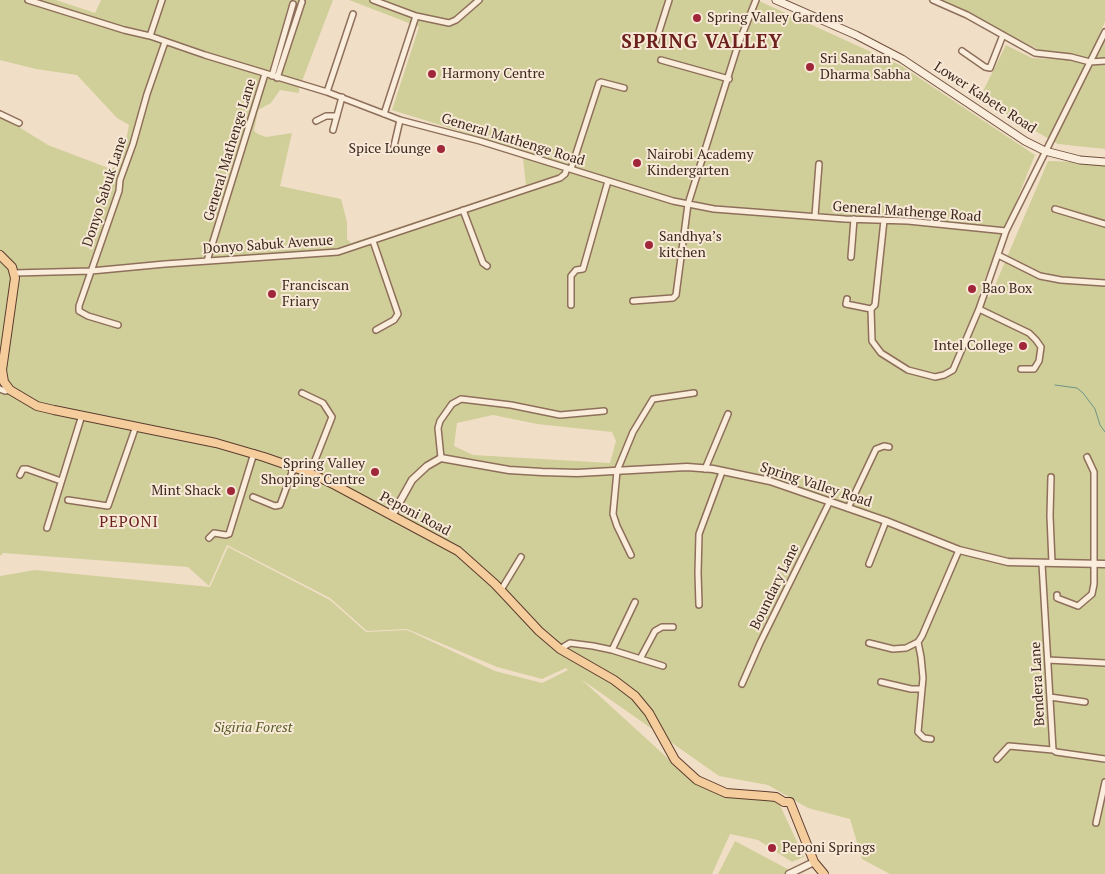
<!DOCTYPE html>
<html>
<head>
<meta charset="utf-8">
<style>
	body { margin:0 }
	canvas { display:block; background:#f1dec7 }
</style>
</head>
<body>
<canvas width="1105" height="874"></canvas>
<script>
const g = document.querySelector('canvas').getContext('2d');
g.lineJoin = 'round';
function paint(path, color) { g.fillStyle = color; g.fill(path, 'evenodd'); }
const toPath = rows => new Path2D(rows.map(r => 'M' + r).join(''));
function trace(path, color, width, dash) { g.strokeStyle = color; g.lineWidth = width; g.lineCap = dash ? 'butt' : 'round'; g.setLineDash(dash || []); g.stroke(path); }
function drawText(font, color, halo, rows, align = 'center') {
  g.font = font + ' "PT Serif",serif'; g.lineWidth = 4; g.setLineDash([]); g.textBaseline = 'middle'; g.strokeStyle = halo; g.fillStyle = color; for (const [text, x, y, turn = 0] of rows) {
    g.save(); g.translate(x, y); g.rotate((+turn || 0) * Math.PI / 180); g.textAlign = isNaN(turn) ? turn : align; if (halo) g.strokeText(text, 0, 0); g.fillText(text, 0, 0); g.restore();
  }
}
paint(toPath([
	[0,0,56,0,95,13,101,0,333,0,299,89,299,93,280,90,271,103,258,110,254,131,258,134,266,137,292,133,280,186,341,199,347,222,347,239,351,243,526,185,523,159,511,147,392,110,419,27,349,0,757,0,900,65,1035,155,978,296,990,297,1048,161,1105,163,1105,874,890,874,862,859,850,819,808,808,768,785,719,776,581,679,696,784,730,797,765,798,779,803,804,857,792,862,758,840,730,834,712,874,0,874,0,576,35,570,210,587,228,547,330,600,366,632,407,630,495,671,542,683,568,670,566,668,542,679,497,667,407,629,367,631,330,598,227,545,209,586,188,567,3,553,0,556,0,118,14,124,48,145,111,169,122,162,129,125,117,118,77,75,36,69,0,60],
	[493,415,537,424,612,432,616,441,610,463,473,455,454,446,457,423],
	[940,0,1105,0,1105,22,1089,58,1068,54,1041,51],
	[1105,39,1105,149,1058,144,979,99,1006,45,1032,58,1069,60,1091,66],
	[735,841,797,874,718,874]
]), '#d0cf99');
trace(toPath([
	[1055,385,1077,388,1083,393,1095,409,1100,425,1105,432]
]), '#6e9485', 1);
const minor = toPath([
	[28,0,124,30,150,36,205,55,327,92,400,120,480,141,673,201,714,209,845,219,908,221,1006,231],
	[373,0,416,16],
	[933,0,967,15,1035,53,1071,57,1090,62,1105,61],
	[150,36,162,0],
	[656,41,669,0],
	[962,51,985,67,990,68,1003,35],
	[661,60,729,79],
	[272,76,293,4],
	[277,78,302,2],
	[327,92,353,14],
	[0,114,19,123],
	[384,114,416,16,449,23,456,20,479,0],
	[316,121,326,116,337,116],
	[333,130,342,97],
	[394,146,400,120],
	[571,169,599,83,601,82,624,88],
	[1055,209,1105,224],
	[463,210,483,263,487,266],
	[815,216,819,164],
	[373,241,398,314,394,320,376,330],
	[998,255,1040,276,1061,280,1105,283],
	[851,257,854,219],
	[207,261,265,74],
	[14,273,91,271,165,264,338,252,560,178,565,174,567,168],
	[847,299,846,304,871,309,875,305,884,220],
	[633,301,673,298,676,295,688,204,738,45,756,0],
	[571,305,571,276,576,270,583,269,608,181],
	[871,309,872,341,881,353,908,370,935,377,944,375,953,370,979,309,1006,231,1105,32],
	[979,309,1029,333,1036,340,1041,347,1039,361,1034,369,1021,369],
	[118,325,88,316,79,311,79,306,119,191,120,180,133,144,147,94,165,42],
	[0,389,5,391,10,390],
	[302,393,323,403,332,417,310,473],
	[441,458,438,428,440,421,452,404,461,399,511,405,560,415,604,411],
	[705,469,728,414],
	[20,475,23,469,27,469,61,481],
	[1051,477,1050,516,1052,563],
	[253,497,275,506,280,505,294,467],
	[68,500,108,506,136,426],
	[848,508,876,449,884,446,889,447],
	[47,528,82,415],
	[209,538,214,533,226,535,229,534,254,453],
	[631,555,617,526,613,514,617,471,633,432,653,399,694,393],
	[869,564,886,521],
	[1042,564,1053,750,1056,752,1105,759],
	[501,590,521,557],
	[1057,595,1057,598,1078,606,1092,594,1094,584,1094,472,1087,457],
	[699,605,698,573,699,534,722,472],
	[918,642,921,657,923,678,918,732,924,738,931,739],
	[869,643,893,649,906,648,918,642,922,636,959,550],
	[560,649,570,643,593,646,612,650,663,666],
	[612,650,635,602],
	[640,659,655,631,662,627,673,627],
	[1048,660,1105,663],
	[881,682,911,689,922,689],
	[742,684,760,643,830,501],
	[1050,697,1085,702],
	[997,759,1009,746,1053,750],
	[1096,823,1105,782]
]);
const tertiary = toPath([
	[392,516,412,480,427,466,441,458,509,470,542,472,577,473,687,467,713,469,770,481,886,521,959,550,1008,562,1105,564],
	[789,874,814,862]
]);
const secondary = toPath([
	[776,0,856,35,902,59,1025,141,1045,151,1080,160,1105,162]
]);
const primary = toPath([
	[0,255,12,267,15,278,2,370,4,382,10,390,37,406,54,410,216,443,264,457,310,473,335,485,458,551,495,584,539,631,560,649,614,680,635,696,649,713,675,760,697,780,726,793,765,796,776,797,784,802,790,802,814,862,824,874]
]);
trace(minor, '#8e6f5b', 8);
trace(tertiary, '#8e6f5b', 9);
trace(secondary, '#70503e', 9);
trace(primary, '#5c3d2f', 10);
trace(minor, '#fbeddb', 5);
trace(tertiary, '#fbeddb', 6);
trace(secondary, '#fbeddb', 7);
trace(primary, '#f5cd9d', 8);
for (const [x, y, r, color] of [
	[697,18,5,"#a02739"],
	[810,67,5,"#a02739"],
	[432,74,5,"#a02739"],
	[441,149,5,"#a02739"],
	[637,163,5,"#a02739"],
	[649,245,5,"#a02739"],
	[972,289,5,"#a02739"],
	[272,294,5,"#a02739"],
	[1023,346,5,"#a02739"],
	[375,472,5,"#a02739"],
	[231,491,5,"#a02739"],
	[772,848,5,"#a02739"]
]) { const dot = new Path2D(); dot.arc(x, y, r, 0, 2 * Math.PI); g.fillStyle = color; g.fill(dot); trace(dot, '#f8e9d7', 2); }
drawText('14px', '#3d291f', '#f8e9d7', [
	["Spring Valley Gardens",707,18],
	["Sri Sanatan",820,59],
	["Dharma Sabha",820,75],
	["Harmony Centre",442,74],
	["Spice Lounge",431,149,"right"],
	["Nairobi Academy",647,155],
	["Kindergarten",647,171],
	["Sandhya’s",659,237],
	["kitchen",659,253],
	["Franciscan",282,286],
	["Friary",282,302],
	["Bao Box",982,289],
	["Intel College",1013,346,"right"],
	["Spring Valley",365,464,"right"],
	["Shopping Centre",365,480,"right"],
	["Mint Shack",221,491,"right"],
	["Peponi Springs",782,848]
], 'left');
drawText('14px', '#3d291f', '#f8e9d7', [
	["Lower Kabete Road",985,98,33],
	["General Mathenge Road",513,140,17],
	["General Mathenge Lane",230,150,-73],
	["Donyo Sabuk Lane",105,192,-72],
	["General Mathenge Road",907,212,4],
	["Donyo Sabuk Avenue",268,245,-4],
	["Spring Valley Road",816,485,18],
	["Peponi Road",415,514,28],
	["Boundary Lane",775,587,-64],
	["Bendera Lane",1038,684,-93]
]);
drawText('italic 14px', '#555b25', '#f8e9d7', [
	["Sigiria Forest",253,728]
]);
g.letterSpacing = '1px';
drawText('15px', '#6c211c', '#f8e9d7', [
	["PEPONI",129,523]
]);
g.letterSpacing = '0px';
g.letterSpacing = '1px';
drawText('bold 19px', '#6c211c', '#f8e9d7', [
	["SPRING VALLEY",702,43]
]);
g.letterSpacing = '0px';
</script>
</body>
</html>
